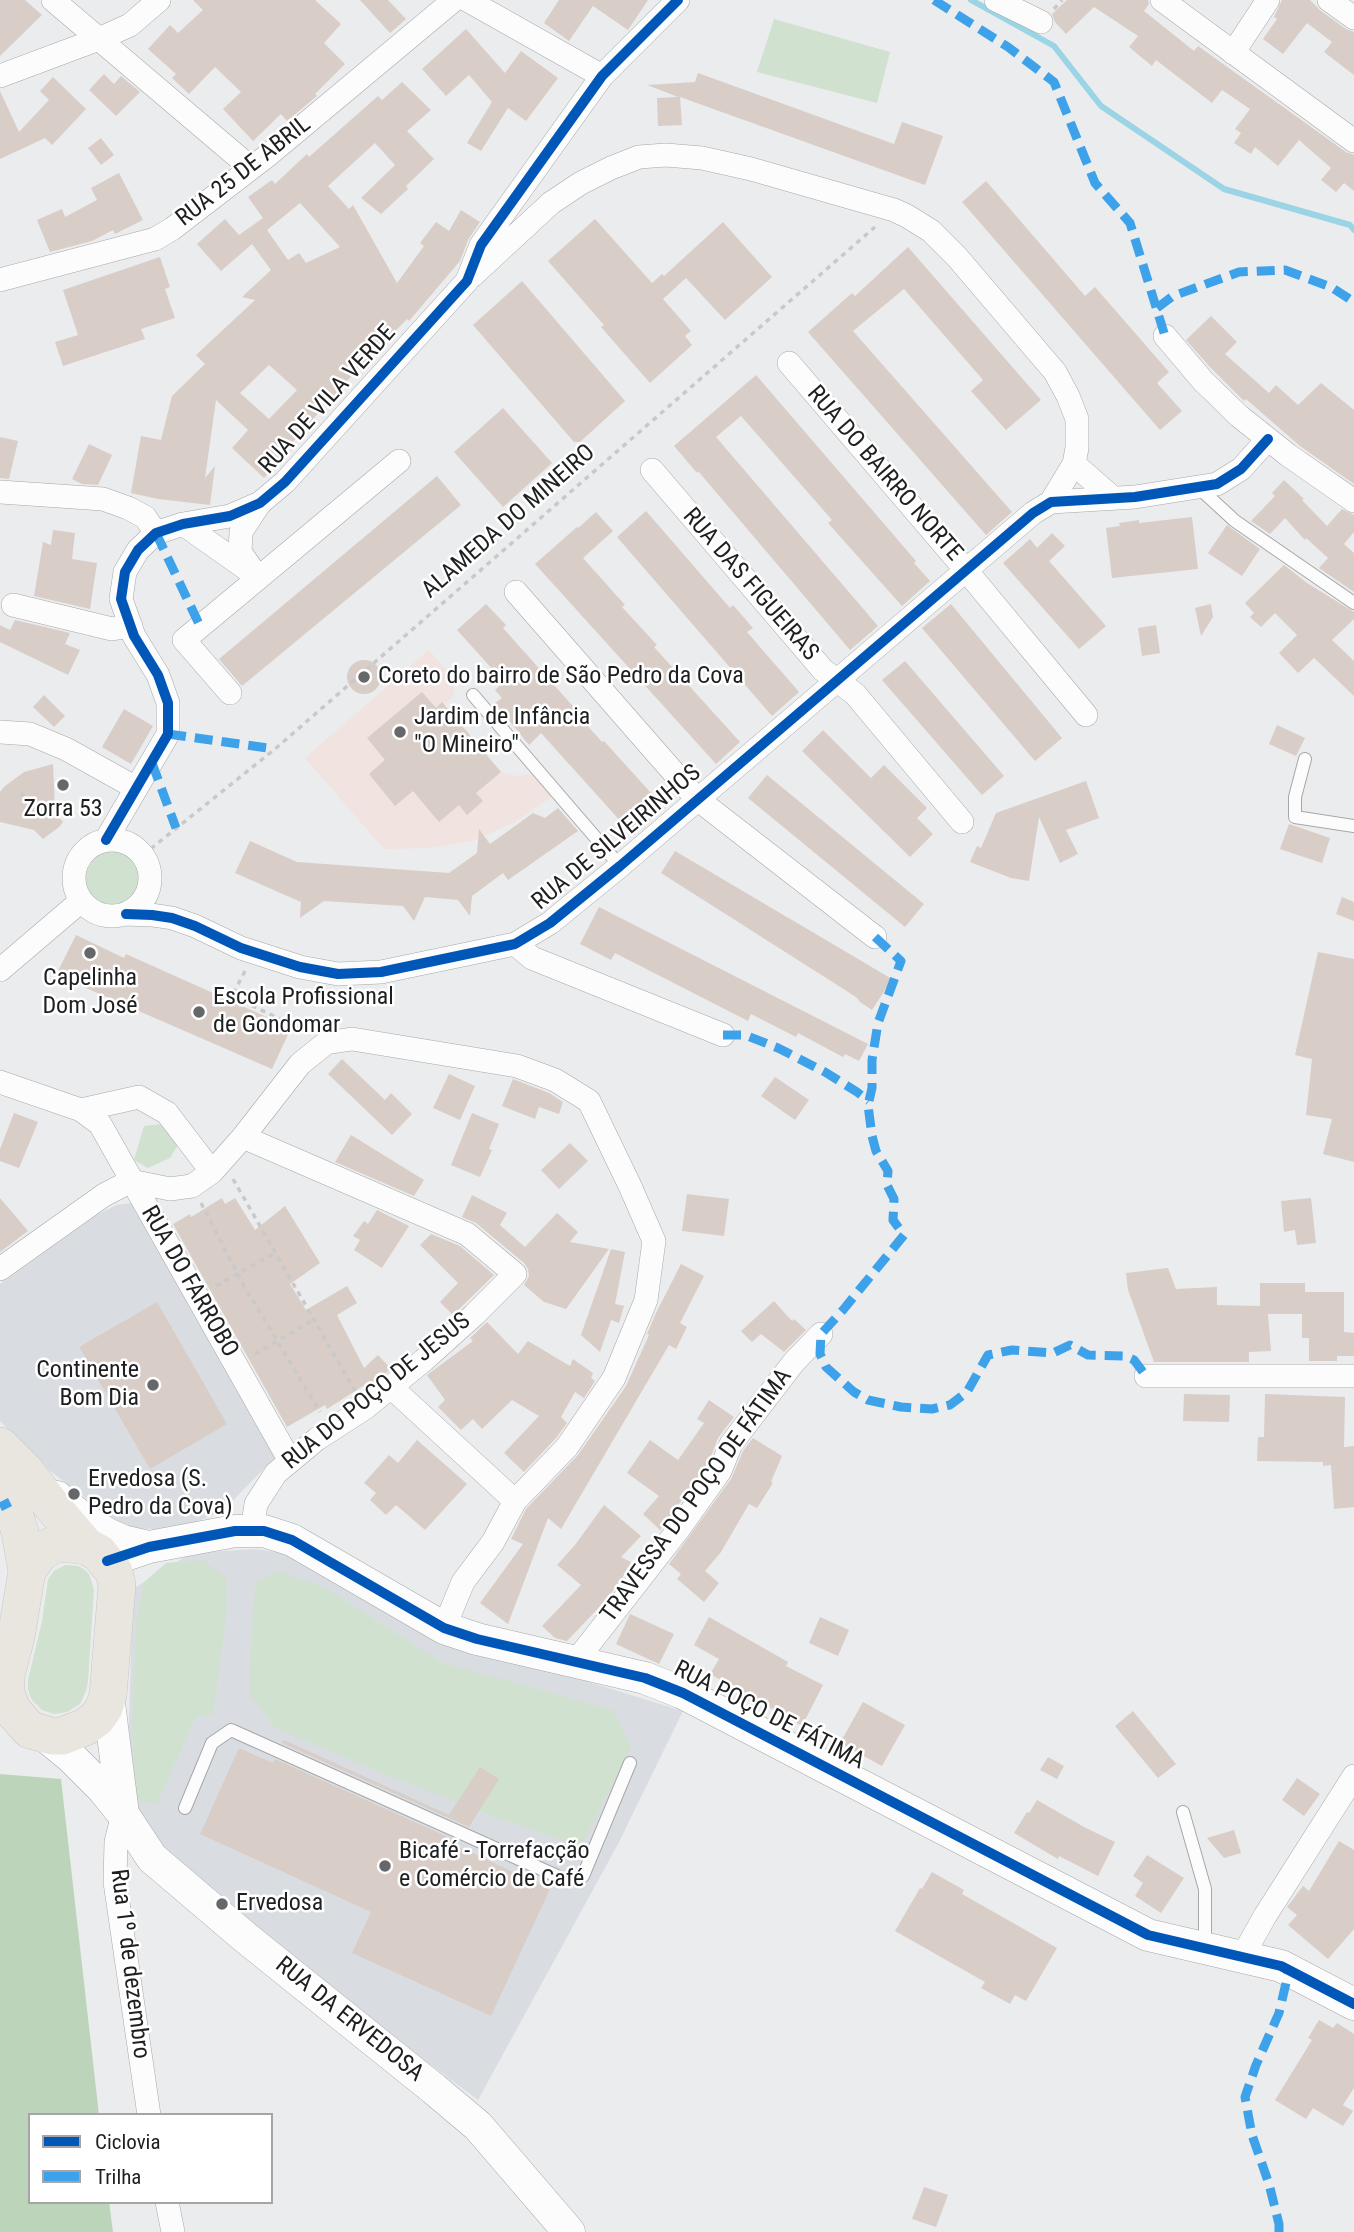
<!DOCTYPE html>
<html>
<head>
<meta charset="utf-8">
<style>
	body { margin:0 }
	#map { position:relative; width:1354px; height:2232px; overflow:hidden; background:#ebeced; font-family:"Roboto Condensed",sans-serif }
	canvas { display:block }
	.legend { position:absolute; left:28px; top:2113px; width:245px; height:91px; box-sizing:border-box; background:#fff; border:2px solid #a5a5a6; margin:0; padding:9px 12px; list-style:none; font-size:21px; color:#1e1f20 }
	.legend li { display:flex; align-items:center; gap:14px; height:35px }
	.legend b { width:35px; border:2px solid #a5a5a6 }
</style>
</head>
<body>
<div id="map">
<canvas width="1354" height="2232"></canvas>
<ul class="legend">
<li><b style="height:9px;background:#0057b8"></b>Ciclovia</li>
<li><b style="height:9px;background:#3da2ea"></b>Trilha</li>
</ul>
</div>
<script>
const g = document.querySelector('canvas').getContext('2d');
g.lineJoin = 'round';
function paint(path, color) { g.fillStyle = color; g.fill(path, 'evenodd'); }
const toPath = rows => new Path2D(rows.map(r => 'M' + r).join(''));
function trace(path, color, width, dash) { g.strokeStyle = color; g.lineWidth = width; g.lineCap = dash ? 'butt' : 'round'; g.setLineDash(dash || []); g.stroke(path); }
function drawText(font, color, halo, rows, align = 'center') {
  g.font = font + ' "Roboto Condensed",sans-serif'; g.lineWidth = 5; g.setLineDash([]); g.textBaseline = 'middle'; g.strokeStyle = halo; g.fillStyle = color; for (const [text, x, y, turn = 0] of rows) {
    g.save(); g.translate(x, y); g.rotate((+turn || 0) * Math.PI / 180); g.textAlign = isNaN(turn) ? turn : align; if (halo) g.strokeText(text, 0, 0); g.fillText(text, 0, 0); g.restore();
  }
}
paint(toPath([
	[131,1203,276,1456,223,1511,176,1530,126,1528,50,1471,0,1421,0,1284,98,1214,117,1205],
	[256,1549,302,1556,442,1637,683,1711,618,1844,478,2100,323,1985,153,1842,127,1780,133,1589,191,1553]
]), '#d9dde2');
paint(toPath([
	[429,650,453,678,454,696,443,705,499,772,517,776,535,774,553,796,515,822,473,841,428,848,384,849,305,758]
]), '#f0e3e0');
paint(toPath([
	[774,19,890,52,877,103,757,72],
	'86 878a27 27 0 1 1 54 0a27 27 0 1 1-54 0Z',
	[162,1124,179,1143,170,1158,148,1168,134,1160,144,1126],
	[203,1560,227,1579,226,1618,213,1714,196,1717,157,1803,137,1801,132,1728,136,1625,144,1582,166,1563],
	[65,1565,78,1566,85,1570,89,1574,94,1589,88,1681,86,1691,80,1704,67,1712,54,1714,42,1710,32,1700,28,1690,28,1680,42,1621,48,1579,54,1571],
	[276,1571,326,1588,440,1662,613,1710,631,1747,581,1847,500,1819,372,1769,275,1728,249,1693,253,1604,256,1583]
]), '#d0e1cf');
paint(toPath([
	[0,1774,61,1779,99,2115,30,2115,30,2202,109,2202,113,2232,0,2232]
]), '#bcd5ba');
trace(toPath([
	[971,0,1054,46,1101,106,1224,189,1350,225,1354,230]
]), '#9ad4e5', 6);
paint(toPath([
	[0,0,25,0,42,15,0,56],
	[193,0,315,0,341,24,324,43,345,64,315,94,317,96,287,121,281,114,253,141,223,109,241,92,215,67,189,94,172,78,176,74,148,49,170,25,178,33,203,10],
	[360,0,388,0,406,19,390,33],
	[559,0,648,0,628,30,593,6,569,41,544,23],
	[1067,0,1148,0,1149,4,1144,11,1194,51,1198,46,1346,152,1354,155,1354,191,1344,183,1336,192,1321,180,1331,168,1299,140,1278,166,1255,147,1251,154,1234,143,1241,133,1235,129,1250,109,1222,90,1212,103,1156,60,1152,66,1129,47,1138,36,1094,7,1066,34,1055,22,1052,14],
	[1282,0,1310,0,1321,11,1346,29,1354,32,1354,75,1324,52,1332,42,1307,23,1283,54,1263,39,1277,19,1274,17],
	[466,29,505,73,521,51,558,78,526,121,508,108,481,151,467,143,492,102,469,75,446,96,422,69],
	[698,73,894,144,902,122,943,136,925,185,680,97,682,125,658,126,657,98,678,97,647,85,695,82],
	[104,74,114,84,121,76,140,92,116,116,89,90],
	[53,77,86,109,52,145,45,138,0,159,0,91,19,132,49,100,40,91],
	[402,82,431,110,407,131,434,159,406,186,408,189,381,214,361,198,395,165,375,143,328,186,349,209,353,205,397,283,424,246,420,243,436,222,449,231,461,210,480,222,468,240,460,261,409,321,407,319,355,372,281,455,283,457,264,478,232,448,248,430,216,400,205,478,215,466,210,505,158,499,131,493,141,436,161,440,172,396,205,364,196,355,255,300,242,297,271,270,252,244,221,271,197,244,225,219,239,235,263,218,248,197,272,180,275,184,307,154,309,157,378,96,382,100],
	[300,203,340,247,306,263,299,253,288,260,267,230],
	[269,365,297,390,269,419,240,393],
	[101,138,114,155,101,165,88,148],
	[119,173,143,220,115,234,113,230,92,241,50,252,37,220,62,209,65,217,97,200,91,188],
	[986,181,1085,296,1095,287,1169,372,1157,383,1182,411,1160,430,962,202],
	[595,219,652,283,662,274,664,276,723,222,772,277,725,320,686,278,663,299,691,331,685,336,692,345,650,383,601,327,604,325,548,261],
	[908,247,1041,400,1006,430,971,391,983,380,904,289,853,331,1012,512,986,535,808,332,852,293,855,296],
	[160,257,170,287,165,289,175,318,141,329,145,339,63,366,55,342,78,335,63,290],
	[522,281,625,401,580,442,574,442,473,325],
	[1211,316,1237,342,1225,354,1269,393,1276,385,1298,405,1321,383,1354,410,1354,484,1300,446,1246,399,1244,401,1210,367,1186,340],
	[756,375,916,561,914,563,930,581,902,606,828,523,832,520,741,416,716,437,878,626,850,650,698,471,697,473,674,446],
	[503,408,552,463,503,507,454,452],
	[0,437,18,441,9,479,0,478],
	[89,444,112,455,98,485,82,484,72,479],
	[437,476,461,505,242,686,219,659],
	[1284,480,1304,499,1302,500,1327,526,1342,509,1354,515,1354,532,1344,544,1354,553,1354,592,1319,568,1328,558,1306,538,1305,540,1285,518,1270,534,1251,521,1275,496,1272,493],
	[646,511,730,608,733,605,753,628,747,632,799,692,772,716,617,537],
	[596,512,613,531,583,558,625,605,622,607,657,645,654,647,740,742,716,764,535,564,577,527,578,528],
	[1192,517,1198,569,1112,578,1106,528,1120,526,1119,523,1139,520,1139,523],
	[1227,525,1260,549,1242,576,1208,553],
	[53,530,75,533,72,559,97,563,90,609,34,596,43,542,51,545],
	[1052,533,1065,546,1049,561,1106,626,1079,649,1003,563,1030,539,1037,548],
	[1284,565,1307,583,1354,612,1354,619,1332,640,1354,661,1354,696,1314,658,1298,673,1279,653,1297,635,1275,613,1261,627,1250,617,1254,613,1245,603],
	[486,604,506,625,503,628,579,713,577,714,602,742,604,741,651,793,647,797,660,811,633,835,541,733,529,745,495,703,502,698,495,690,504,682,457,630],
	[951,604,1062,738,1035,761,922,628],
	[1211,604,1213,617,1201,636,1195,608],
	[15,620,70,633,65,644,80,650,68,675,0,642,0,625,10,630],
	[1156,625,1160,653,1142,656,1138,628],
	'347 677a17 17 0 1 1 34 0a17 17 0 1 1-34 0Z',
	[905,661,1004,776,982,795,882,680],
	[422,692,436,708,442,702,501,772,476,793,483,801,467,815,459,805,439,822,413,791,395,806,369,774,385,760,367,738],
	[44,695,65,716,54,727,33,707],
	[124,709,153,726,131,764,102,747],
	[1277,725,1305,738,1296,756,1269,744],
	[823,730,871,778,884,765,927,808,917,818,933,834,910,857,802,751],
	[53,764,55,813,63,822,59,827,43,839,34,830,0,822,0,792,5,786,24,772],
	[767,775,924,904,905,927,748,798],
	[1086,781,1099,818,1066,830,1078,854,1060,863,1039,817,1029,881,1011,878,970,862,977,846,981,848,996,813],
	[558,808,578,831,508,880,503,873,472,896,470,916,458,900,425,897,414,921,403,906,324,901,300,918,301,902,235,873,250,841,297,862,449,873,477,853,479,829,490,844,533,813,545,818],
	[1289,824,1330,838,1322,863,1280,849],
	[675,851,892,979,872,1010,860,1002,856,997,661,873],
	[1342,897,1354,902,1354,921,1336,914],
	[599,907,868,1044,859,1061,845,1054,843,1057,798,1033,796,1037,751,1014,748,1021,615,953,611,960,580,944],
	[76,935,124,958,126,954,291,1028,272,1069,56,975],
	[1318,952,1354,959,1354,1162,1323,1154,1332,1119,1306,1115,1312,1059,1295,1055],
	[342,1059,385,1100,391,1093,412,1114,392,1135,328,1074],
	[449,1074,475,1086,460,1120,433,1108],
	[775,1077,809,1100,795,1120,761,1096],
	[513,1079,549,1093,563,1102,559,1114,539,1107,535,1119,502,1106],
	[14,1113,38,1122,19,1168,0,1161,0,1149],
	[472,1113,499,1124,489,1149,492,1150,480,1177,451,1165],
	[351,1135,424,1180,414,1196,335,1162],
	[570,1143,588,1161,559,1189,541,1170],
	[687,1194,729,1199,724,1236,682,1231],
	[472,1195,507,1213,500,1225,525,1247,557,1213,578,1232,570,1242,609,1249,566,1309,544,1302,524,1285,529,1276,528,1269,524,1263,476,1223,462,1217],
	[0,1198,28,1231,0,1252],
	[222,1198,225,1204,235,1198,255,1230,285,1206,320,1263,290,1284,306,1310,347,1286,357,1303,337,1315,364,1368,378,1355,391,1369,366,1389,363,1386,327,1409,325,1405,287,1427,173,1224,190,1214,191,1217],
	[1311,1198,1316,1243,1297,1245,1295,1230,1284,1232,1281,1201],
	[377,1210,409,1226,382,1268,354,1250,360,1240,353,1236,364,1221,368,1224],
	[431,1234,460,1246,494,1275,453,1315,440,1302,458,1283,420,1245],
	[611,1249,625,1252,615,1304,624,1306,619,1323,611,1320,600,1352,581,1335],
	[681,1264,704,1276,680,1323,687,1327,676,1349,669,1345,561,1529,548,1518,508,1624,480,1603,523,1544,511,1539,526,1509,578,1455,626,1386,649,1335,647,1334,656,1313],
	[1168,1268,1176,1289,1217,1287,1217,1305,1260,1306,1260,1283,1305,1283,1305,1292,1344,1292,1344,1332,1354,1333,1354,1356,1337,1356,1337,1361,1309,1361,1309,1338,1302,1338,1302,1314,1268,1314,1271,1351,1249,1352,1249,1362,1154,1362,1128,1290,1126,1273],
	[774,1301,792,1321,794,1319,806,1330,784,1352,761,1334,752,1342,741,1331],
	[157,1302,227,1424,150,1469,79,1347],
	[487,1322,518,1354,528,1341,570,1366,573,1359,593,1373,591,1378,595,1381,584,1398,575,1392,561,1417,567,1423,556,1438,524,1472,504,1453,539,1416,512,1400,482,1429,473,1419,461,1430,438,1407,445,1400,427,1375,473,1341,470,1338],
	[1184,1394,1230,1395,1229,1422,1183,1421],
	[1265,1394,1345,1397,1344,1447,1354,1446,1354,1507,1334,1509,1331,1465,1323,1466,1323,1462,1257,1461,1258,1437,1264,1437],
	[709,1400,734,1417,718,1438,708,1464,660,1530,643,1514,659,1496,627,1473,650,1440,678,1460,704,1423,697,1419],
	[753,1438,782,1456,771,1482,773,1483,757,1508,749,1504,721,1552,705,1571,719,1583,704,1602,677,1579,681,1574,669,1564,731,1479,743,1451],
	[417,1440,467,1484,425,1530,396,1505,386,1515,370,1500,376,1493,364,1483,389,1455,398,1463],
	[604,1505,641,1536,621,1557,631,1562,622,1578,607,1599,567,1641,555,1638,542,1626,581,1585,557,1565,575,1545],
	[630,1614,674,1634,659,1664,616,1644],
	[709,1617,788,1662,786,1666,823,1685,802,1726,710,1674,719,1659,694,1645],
	[820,1617,849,1630,838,1656,809,1643],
	[863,1702,905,1725,882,1766,840,1743],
	[1133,1711,1176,1764,1158,1778,1115,1726],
	[284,1740,449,1815,480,1767,499,1779,469,1827,282,1743],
	[239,1748,273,1763,275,1759,459,1842,457,1846,550,1889,491,2016,352,1953,371,1912,200,1834],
	[1048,1757,1064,1766,1057,1779,1040,1770],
	[1297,1778,1320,1794,1304,1816,1282,1800],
	[1037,1800,1084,1827,1115,1842,1098,1876,1059,1856,1058,1859,1014,1833,1027,1812,1029,1813],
	[1234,1830,1241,1853,1224,1858,1207,1838],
	[1339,1841,1354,1850,1354,1929,1328,1959,1288,1925,1297,1915,1287,1907,1303,1886,1309,1891],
	[1147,1855,1184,1878,1161,1913,1135,1896,1143,1883,1133,1876],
	[932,1872,964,1890,962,1894,1057,1948,1026,2001,1015,1995,1010,2004,981,1988,985,1982,895,1931,920,1888,922,1889],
	[1319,2020,1333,2028,1337,2023,1354,2034,1354,2088,1343,2105,1353,2111,1343,2126,1313,2108,1306,2119,1275,2100,1312,2040,1308,2038],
	[924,2187,948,2195,936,2227,912,2219]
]), '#d9cdc7');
const lane = toPath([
	[1198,487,1235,521,1354,603],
	[473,695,620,866],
	[1305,759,1295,797,1295,817,1354,826],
	[185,1808,212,1743,231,1730,566,1880,583,1876,630,1763],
	[1183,1812,1205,1889,1205,1948]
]);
const street = toPath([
	[53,0,251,168],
	[467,0,602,76],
	[996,0,1041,22],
	[1162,0,1354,141],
	[1329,0,1354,18],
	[1233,53,1268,0],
	[0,76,99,39,130,25,159,0],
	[472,276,551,203,581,183,611,168,639,157,666,155,702,158,751,169,894,210,907,216,931,231,957,257,1055,372,1068,396,1077,419,1077,448,1074,464,1051,502],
	[0,280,155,239,172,229,267,156,454,0],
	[1165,336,1203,381,1239,416,1288,455,1354,501],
	[789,363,965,569,1086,715],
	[1074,464,1113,498],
	[652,470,823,670,855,694,962,822],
	[0,492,103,499,128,508,145,517,156,533],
	[183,524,258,577],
	[254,572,240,552,241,532,260,503],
	[516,592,696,798,875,937],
	[13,605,112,629,131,626],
	[230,693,184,640,399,461],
	[0,732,30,734,66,749,136,788],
	'74 878a38 38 0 1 1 76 0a38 38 0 1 1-76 0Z',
	[106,840,168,734,168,703,158,675,134,636,121,599,125,572,138,550,156,533,183,524,230,516,260,503,285,482,467,281,481,245,602,76,678,0],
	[126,914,152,915,172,918,195,926,241,948,300,967,338,974,381,972,515,944,550,923,620,866,1033,513,1051,502,1135,497,1217,484,1241,469,1268,439],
	[515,944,532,958,723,1035],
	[0,970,81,901],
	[0,1082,81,1110,100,1124,290,1461],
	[81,1110,139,1097,167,1113,212,1172],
	[243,1137,467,1234,515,1274,474,1315,424,1360,365,1408,317,1439,276,1473,256,1504,252,1531],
	[0,1269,104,1195,131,1181,170,1189,192,1186,212,1172,243,1137,300,1064,326,1043,352,1039,517,1066,555,1080,589,1101,630,1186,654,1241,646,1300,614,1378,567,1447,515,1501,493,1542,463,1582,444,1628],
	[1146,1376,1354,1376],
	[391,1387,515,1501],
	[576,1661,678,1530,720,1471,731,1444,794,1362,821,1334],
	[123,1814,116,1842,115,1882,149,2115],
	[1242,1957,1265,1916,1354,1776],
	[167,2202,173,2232]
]);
const secondary = toPath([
	[57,1497,81,1517,107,1534,123,1541,149,1547],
	[107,1561,149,1547,235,1531,264,1531,292,1540,444,1628,477,1639,645,1678,683,1693,1148,1935,1281,1966,1354,2004],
	[108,1695,123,1814],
	[43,1734,71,1757,103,1789,123,1814,152,1858,246,1938,434,2089,478,2126,569,2232]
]);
const primary = toPath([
	[0,1446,26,1472,52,1506,86,1546],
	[0,1480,7,1492,20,1532,27,1571],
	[60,1543,86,1546,99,1553,114,1572,117,1585,108,1695,104,1708,97,1718,85,1727,62,1736,52,1736,30,1730,13,1711,6,1694,6,1675,16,1637,27,1571,39,1554,49,1547,60,1543]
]);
trace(lane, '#a6a7a8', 14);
trace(street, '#a6a7a8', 24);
trace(secondary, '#a6a7a8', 33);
trace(primary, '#c6c7c8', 38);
trace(toPath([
	[1054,9,1062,0],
	[21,793,26,798],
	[143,855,275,749,875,227],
	[245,971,232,996,307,1032],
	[233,1179,355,1391],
	[201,1203,244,1286,320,1412],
	[216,1286,275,1253],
	[255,1354,313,1320]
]), '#c9c9ca', 3.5, [5, 5]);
trace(lane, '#fcfcfc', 12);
trace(street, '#fcfcfc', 23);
trace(secondary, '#fcfcfc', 32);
trace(primary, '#e9e6e0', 37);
trace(toPath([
	[934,0,1008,47,1054,82,1095,183,1130,223,1165,336],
	[1157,308,1173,296,1239,272,1285,270,1331,287,1354,302],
	[156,533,200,626],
	[168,734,275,749],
	[152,763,176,828],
	[875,937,901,961,878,1023,872,1060,872,1088,868,1105,872,1136,876,1151,888,1171,887,1185,894,1199,893,1220,904,1235,843,1310,821,1334,820,1354,826,1367,854,1392,868,1400,901,1407,932,1409,950,1405,967,1392,988,1355,1012,1350,1053,1353,1070,1345,1088,1355,1125,1356,1134,1360,1146,1376],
	[723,1035,745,1035,778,1048,825,1072,857,1092,869,1101],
	[0,1507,10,1502],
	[1279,2232,1279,2224,1269,2184,1252,2135,1245,2097,1256,2065,1279,2013,1289,1970]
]), '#3da2ea', 9, [18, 9]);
trace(toPath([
	[106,840,168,734,168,703,158,675,134,636,121,599,125,572,138,550,156,533,183,524,230,516,260,503,285,482,467,281,481,245,602,76,678,0],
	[126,914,152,915,172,918,195,926,241,948,300,967,338,974,381,972,515,944,550,923,620,866,1033,513,1051,502,1135,497,1217,484,1241,469,1268,439],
	[107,1561,149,1547,235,1531,264,1531,292,1540,444,1628,477,1639,645,1678,683,1693,1148,1935,1281,1966,1354,2004]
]), '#0057b8', 10);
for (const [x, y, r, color] of [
	[364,677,7,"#666768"],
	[400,732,7,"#666768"],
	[63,785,7,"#666768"],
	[90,953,7,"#666768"],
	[199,1012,7,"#666768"],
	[153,1385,7,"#666768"],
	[74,1494,7,"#666768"],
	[385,1866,7,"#666768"],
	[222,1904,7,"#666768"]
]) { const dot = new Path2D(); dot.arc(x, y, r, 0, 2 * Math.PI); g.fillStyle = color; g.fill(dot); trace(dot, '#fff', 2.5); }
drawText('24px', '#1e1f20', '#fff', [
	["RUA 25 DE ABRIL",244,172,-38],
	["RUA DE VILA VERDE",328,400,-48],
	["RUA DO BAIRRO NORTE",884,474,49],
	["ALAMEDA DO MINEIRO",509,522,-41],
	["RUA DAS FIGUEIRAS",750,585,49],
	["RUA DE SILVEIRINHOS",617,838,-40],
	["RUA DO FARROBO",189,1282,60],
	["RUA DO POÇO DE JESUS",377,1392,-39],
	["TRAVESSA DO POÇO DE FÁTIMA",697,1496,-54],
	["RUA POÇO DE FÁTIMA",769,1716,27],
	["Rua 1º de dezembro",129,1964,83],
	["RUA DA ERVEDOSA",349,2020,39]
]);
drawText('24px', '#1e1f20', '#fff', [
	["Coreto do bairro de São Pedro da Cova",378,677],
	["Jardim de Infância",414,718],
	["\"O Mineiro\"",414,746],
	["Zorra 53",63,810,"center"],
	["Capelinha",90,979,"center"],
	["Dom José",90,1007,"center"],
	["Escola Profissional",213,998],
	["de Gondomar",213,1026],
	["Continente",139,1371,"right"],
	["Bom Dia",139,1399,"right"],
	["Ervedosa (S.",88,1480],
	["Pedro da Cova)",88,1508],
	["Bicafé - Torrefacção",399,1852],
	["e Comércio de Café",399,1880],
	["Ervedosa",236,1904]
], 'left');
</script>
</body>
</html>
